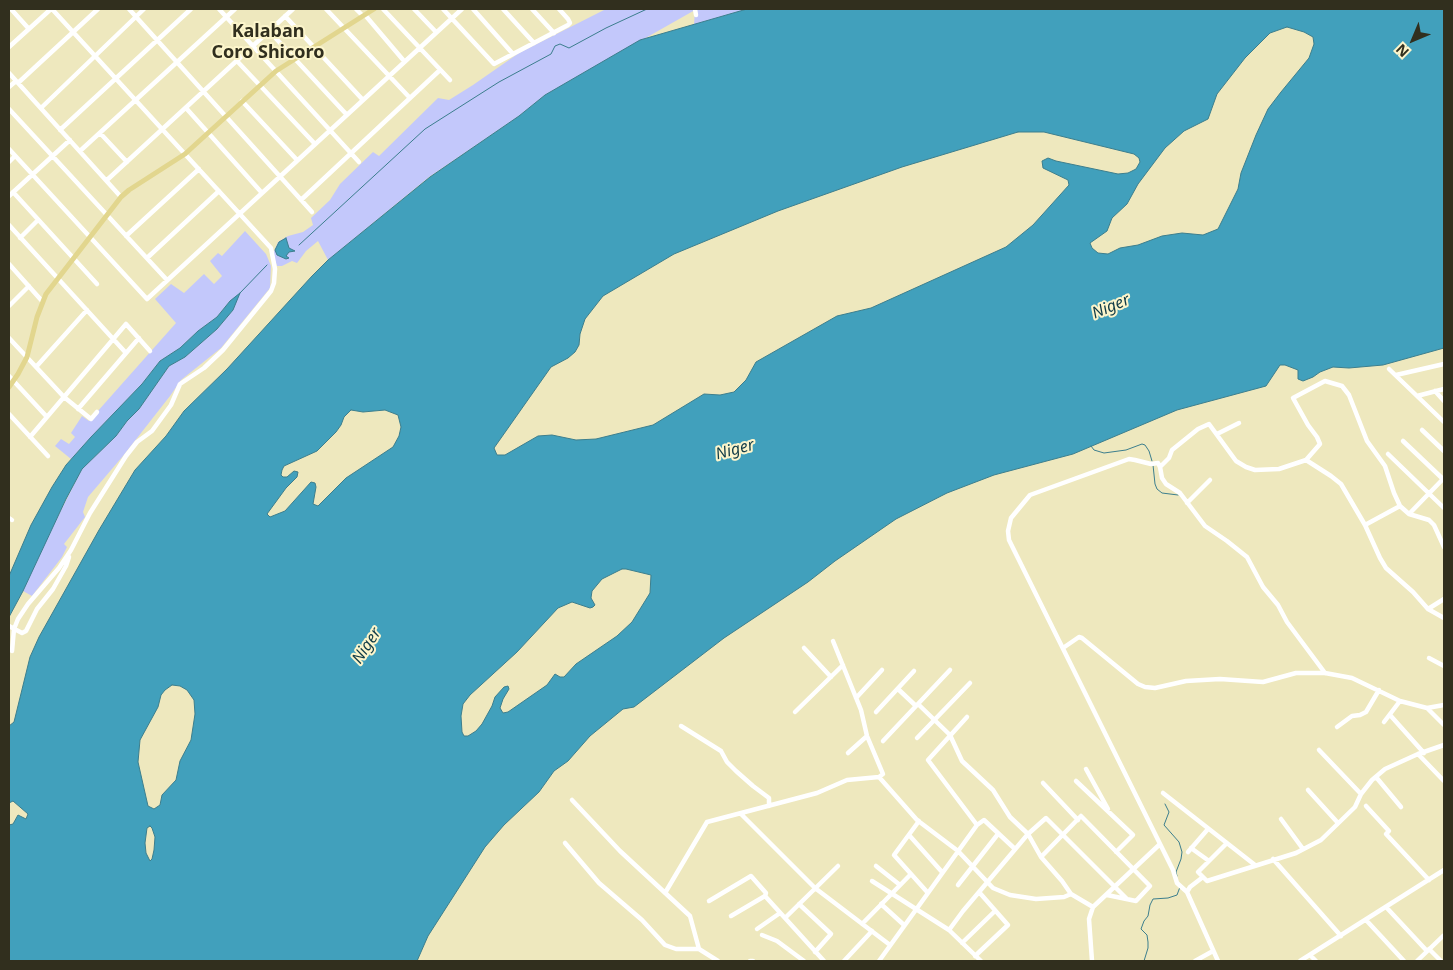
<!DOCTYPE html>
<html>
<head>
<meta charset="utf-8">
<style>
	body { margin:0 }
	#map { position:relative; width:1453px; height:970px; overflow:hidden; background:#eee8be; font-family:"Noto Sans",sans-serif }
	canvas { display:block }
	.frame { position:absolute; inset:0; border:10px solid #312f1e; pointer-events:none }
	.north { position:absolute; left:1388px; top:15px; width:50px; height:50px; -webkit-text-stroke:4px #fcf5cb; paint-order:stroke; rotate:225deg; font-size:14px; font-weight:700; line-height:20px; text-align:center; color:#312f1e }
	.north::after { content:''; display:block; margin:auto; width:18px; height:22px; background:#312f1e; clip-path:polygon(50% 0,100% 100%,50% 72%,0 100%) }
</style>
</head>
<body>
<div id="map">
<canvas width="1453" height="970"></canvas>
<div class="frame"></div>
<div class="north">N</div>
</div>
<script>
const g = document.querySelector('canvas').getContext('2d');
g.lineJoin = 'round';
function paint(path, color) { g.fillStyle = color; g.fill(path, 'evenodd'); }
const toPath = rows => new Path2D(rows.map(r => 'M' + r).join(''));
function trace(path, color, width, dash) { g.strokeStyle = color; g.lineWidth = width; g.lineCap = dash ? 'butt' : 'round'; g.setLineDash(dash || []); g.stroke(path); }
function drawText(font, color, halo, rows, align = 'center') {
  g.font = font + ' "Noto Sans",sans-serif'; g.lineWidth = 4; g.setLineDash([]); g.textBaseline = 'middle'; g.strokeStyle = halo; g.fillStyle = color; for (const [text, x, y, turn = 0] of rows) {
    g.save(); g.translate(x, y); g.rotate((+turn || 0) * Math.PI / 180); g.textAlign = isNaN(turn) ? turn : align; if (halo) g.strokeText(text, 0, 0); g.fillText(text, 0, 0); g.restore();
  }
}
paint(toPath([
	[606,9,747,9,694,25,695,10,545,95,519,116,429,177,328,260,318,241,306,251,297,263,292,261,282,266,277,266,273,254,278,242,288,236,303,232,313,225,311,218,330,200,340,184,373,152,379,156,438,98,449,100,473,85,519,53],
	[245,231,266,254,271,266,270,288,221,348,181,380,170,396,123,456,88,497,83,512,85,517,64,544,67,547,62,557,32,596,23,591,44,544,82,469,116,436,127,421,139,409,169,366,185,357,217,329,233,310,230,301,217,317,198,331,180,348,160,361,142,384,91,437,71,459,55,446,61,439,69,444,75,437,71,433,82,416,89,421,176,323,155,299,171,284,184,293,204,274,214,284,222,276,210,261,218,253,222,256]
]), '#c3c8fb');
const water = toPath([
	[747,9,1444,9,1444,348,1383,365,1349,368,1333,367,1320,372,1313,377,1303,381,1298,379,1298,370,1285,365,1280,365,1266,386,1177,410,1073,454,994,475,947,493,896,519,835,561,808,582,724,638,634,707,623,709,590,736,568,761,554,771,539,792,504,825,485,847,428,936,417,961,9,961,9,825,13,824,18,815,26,819,28,814,13,801,9,803,9,726,14,722,30,657,39,637,99,530,135,470,166,436,184,411,227,369,312,276,328,260,430,177,519,116,545,95,640,40,747,9],
	[1287,27,1304,32,1313,37,1314,44,1309,58,1281,92,1268,109,1256,135,1241,173,1238,189,1218,229,1203,235,1182,233,1162,236,1138,245,1120,248,1108,254,1098,253,1092,248,1090,243,1107,231,1112,218,1127,204,1138,184,1165,148,1184,131,1208,119,1217,94,1245,58,1270,33,1287,27],
	[1018,132,1044,132,1134,154,1139,158,1140,162,1136,169,1128,173,1118,174,1056,161,1048,158,1042,161,1043,168,1068,180,1069,185,1033,225,1006,247,871,308,837,316,756,362,746,380,734,392,720,395,704,394,653,425,596,439,576,440,552,435,538,436,505,455,497,455,494,448,551,367,568,358,575,352,579,345,580,334,585,319,603,296,674,254,778,211,902,167,1018,132],
	[351,410,363,412,385,410,398,415,401,427,399,436,393,447,346,478,318,506,313,504,316,487,315,483,311,482,285,511,270,517,267,514,286,488,297,477,298,472,294,471,287,477,283,477,281,475,282,470,284,466,317,451,336,432,341,425,344,417,351,410],
	[622,569,626,569,651,575,650,593,632,622,617,636,576,664,564,677,560,677,555,674,547,685,508,712,503,713,500,708,503,699,509,689,508,686,504,687,495,697,492,706,482,724,476,731,468,736,464,736,462,732,461,716,463,704,470,695,517,652,558,608,572,602,590,608,593,607,595,605,591,598,592,591,602,579,622,569],
	[172,685,180,686,187,690,194,700,195,714,191,740,180,761,176,780,162,795,160,805,154,809,148,806,138,762,140,740,158,707,161,695,165,690,172,685],
	[150,826,152,828,155,837,154,850,152,859,150,861,146,853,145,843,147,828,150,826],
	[286,238,289,248,295,251,289,252,286,256,289,258,286,259,277,255,275,250,279,242,286,238],
	[240,293,233,310,217,329,185,357,169,366,139,409,127,421,116,436,82,469,66,499,23,591,9,617,9,576,31,525,52,487,66,465,91,437,142,384,160,361,180,348,198,331,217,317,230,301,240,293]
]);
paint(water, '#41a0bc');
trace(water, '#3c7e8d', 1);
trace(toPath([
	[299,245,425,129,499,82,551,54,555,46,560,44,569,48,606,28,647,9],
	[240,293,267,265],
	[1091,446,1094,450,1104,453,1126,450,1142,444,1145,445,1149,451,1152,461],
	[1153,465,1155,484,1157,489,1162,493,1178,495],
	[1165,804,1169,812,1164,825,1179,842,1182,852,1181,859,1176,872,1177,876],
	[1144,961,1148,948,1148,942,1147,935,1141,929,1144,921,1148,916,1150,905,1153,899,1168,898,1177,895,1180,887]
]), '#3c7e8d', 1);
trace(toPath([
	[11,9,29,29],
	[129,9,312,212],
	[219,9,359,162],
	[326,9,410,98],
	[356,9,363,16],
	[383,9,450,80],
	[414,9,436,32],
	[443,9,494,64,568,25,570,23,568,19,559,9],
	[473,9,513,54],
	[503,9,534,43],
	[532,9,554,33],
	[695,9,696,15],
	[365,15,404,61],
	[285,16,363,100],
	[269,31,347,115],
	[9,47,51,9],
	[237,61,315,144],
	[9,73,121,197],
	[18,83,98,9],
	[9,87,16,81],
	[242,101,297,160],
	[41,108,144,9],
	[186,108,262,193],
	[9,109,167,280],
	[60,130,191,9],
	[100,133,127,162],
	[9,149,147,299,462,9],
	[80,151,235,9],
	[9,162,15,156],
	[107,180,293,9],
	[13,192,97,284],
	[9,196,70,140],
	[301,200,440,70],
	[9,225,126,353],
	[126,236,199,169],
	[20,238,38,220],
	[147,258,219,191],
	[9,264,42,301],
	[9,306,29,286],
	[9,338,64,397,91,419,97,412],
	[36,367,87,310],
	[1389,369,1444,422],
	[1396,375,1444,364],
	[9,376,47,417],
	[1435,391,1444,401],
	[1417,396,1444,389],
	[78,409,139,338],
	[9,414,48,456],
	[1422,430,1444,451],
	[1217,434,1239,423],
	[30,437,126,324,150,351],
	[1403,441,1444,480],
	[1388,454,1444,508],
	[1306,460,1320,444,1317,437,1308,425,1293,398,1325,381,1342,386,1349,395,1367,441,1385,466,1394,493,1400,506,1409,514,1429,520,1434,525,1444,547],
	[1160,467,1158,463,1151,464,1135,460,1129,459,1030,495,1011,518,1008,531,1009,540,1173,870,1177,883,1187,892,1218,961],
	[1187,503,1210,480],
	[1409,514,1444,478],
	[9,518,12,520],
	[1365,525,1400,506],
	[1428,609,1444,599],
	[9,626,22,633,26,631,37,609,53,589,66,566,69,557],
	[804,648,831,677],
	[1063,648,1079,637,1082,638,1138,684,1145,687,1155,688,1186,681,1220,679,1263,682,1296,673,1325,673,1352,678,1400,701,1427,708,1444,725],
	[12,651,14,629,18,619,28,604,59,568,71,550,90,513,126,456,137,442,152,431,171,405,180,384,204,368,223,350,271,291,274,283,275,269,271,248,52,9],
	[1429,658,1444,666],
	[1325,673,1287,622,1278,605,1263,587,1247,557,1227,541,1205,526,1180,493,1166,484,1162,478,1160,467,1169,458,1172,450,1198,429,1209,424,1236,461,1246,467,1255,470,1279,469,1306,460,1331,476,1341,484,1365,525,1380,558,1386,568,1413,592,1428,609,1444,618],
	[898,689,916,706],
	[856,698,882,670],
	[918,704,950,735,962,761,993,790,1010,817,1028,834,1041,857,1062,881,1071,894,1093,907,1089,919,1092,961],
	[1427,708,1444,705],
	[795,712,843,665],
	[876,712,914,671],
	[1390,715,1424,753],
	[967,717,928,760,977,825],
	[1384,722,1400,701],
	[681,726,721,751,727,762,736,771,753,786,769,798,769,806],
	[1337,727,1352,716,1360,715,1366,712,1379,690],
	[917,738,970,683],
	[883,741,950,670],
	[1319,750,1361,794],
	[848,753,867,736],
	[1418,754,1444,781],
	[1086,769,1108,809],
	[879,777,917,820,958,851,993,888,1010,895,1036,899,1064,897,1071,894],
	[1376,777,1401,807],
	[1076,781,1133,835,1116,852],
	[1043,783,1078,820],
	[1308,790,1338,823],
	[1163,793,1255,865],
	[572,800,620,851,690,916,699,949],
	[1366,806,1389,831,1386,834,1429,880],
	[741,814,815,888,890,945],
	[1281,819,1303,849],
	[919,821,894,855,928,893],
	[909,835,942,872],
	[565,843,599,883,642,920,665,945,676,949,699,949,718,961],
	[1191,848,1209,861],
	[1188,852,1208,829],
	[1041,857,1081,816,1150,886,1136,901,1107,895],
	[1273,859,1341,936],
	[876,866,900,885],
	[1203,877,1198,872,1227,843],
	[872,881,949,930,981,961],
	[958,885,998,834],
	[1187,892,1190,887,1203,877,1207,881,1296,853,1321,840,1355,807,1361,794,1372,780,1385,769,1418,754,1444,745],
	[665,893,707,822,817,793,847,780,879,777,883,774,867,736,861,710,833,641],
	[709,901,751,876,766,893,765,896,824,961],
	[799,904,831,934,815,952],
	[881,904,904,925],
	[1093,907,1159,845],
	[1386,907,1427,951],
	[731,916,765,896],
	[785,918,838,866],
	[1366,920,1404,961],
	[862,924,911,874],
	[757,929,780,913],
	[949,930,963,911,1028,834,1046,818,1127,899],
	[762,935,777,941,804,961],
	[962,943,995,911],
	[1429,949,1441,961],
	[1310,955,1316,961],
	[975,956,1008,925,979,892],
	[750,961,753,961],
	[844,961,872,931],
	[879,961,977,825,984,820,1015,849],
	[1195,961,1213,951],
	[1300,961,1444,870],
	[1417,961,1443,936]
]), '#fff', 4.5);
trace(toPath([
	[9,387,18,374,27,357,37,317,46,294,121,197,129,190,185,154,276,71,374,9]
]), '#e2d68e', 5);
drawText('italic 16px', '#103b47', '#fcf5cb', [
	["Niger",1111,307,-23],
	["Niger",735,450,-15],
	["Niger",367,646,-57]
]);
drawText('bold 18px', '#312f1e', '#fcf5cb', [
	["Kalaban",268,32],
	["Coro Shicoro",268,53]
]);
</script>
</body>
</html>
